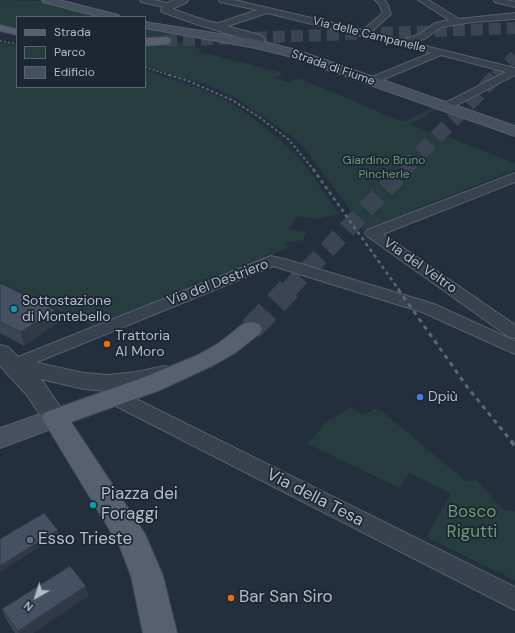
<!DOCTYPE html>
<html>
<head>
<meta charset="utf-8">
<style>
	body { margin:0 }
	#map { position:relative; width:515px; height:633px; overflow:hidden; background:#242f3e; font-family:"DM Sans",sans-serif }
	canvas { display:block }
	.legend { position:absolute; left:16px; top:16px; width:130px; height:72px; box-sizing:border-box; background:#1d2633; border:1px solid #59626f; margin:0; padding:5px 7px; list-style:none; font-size:12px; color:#b4bcc9 }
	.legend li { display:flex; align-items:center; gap:8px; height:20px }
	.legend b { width:20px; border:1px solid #59626f }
	.north { position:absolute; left:16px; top:577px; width:40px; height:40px; -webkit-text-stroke:3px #1d2633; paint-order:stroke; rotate:219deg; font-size:11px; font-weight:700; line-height:16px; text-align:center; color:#b4bcc9 }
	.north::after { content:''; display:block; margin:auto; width:14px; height:18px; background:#b4bcc9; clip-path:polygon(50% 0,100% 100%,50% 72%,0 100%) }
</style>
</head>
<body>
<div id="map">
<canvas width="515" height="633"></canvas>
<ul class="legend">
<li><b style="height:5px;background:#56606e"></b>Strada</li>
<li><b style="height:11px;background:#263c3f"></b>Parco</li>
<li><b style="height:11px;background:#455162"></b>Edificio</li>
</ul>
<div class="north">N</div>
</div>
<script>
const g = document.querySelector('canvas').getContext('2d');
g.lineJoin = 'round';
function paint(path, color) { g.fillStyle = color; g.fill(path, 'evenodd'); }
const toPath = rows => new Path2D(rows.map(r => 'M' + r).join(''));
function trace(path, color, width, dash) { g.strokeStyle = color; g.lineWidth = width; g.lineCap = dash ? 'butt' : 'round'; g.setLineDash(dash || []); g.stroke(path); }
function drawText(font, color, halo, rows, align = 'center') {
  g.font = font + ' "DM Sans",sans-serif'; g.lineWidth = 3.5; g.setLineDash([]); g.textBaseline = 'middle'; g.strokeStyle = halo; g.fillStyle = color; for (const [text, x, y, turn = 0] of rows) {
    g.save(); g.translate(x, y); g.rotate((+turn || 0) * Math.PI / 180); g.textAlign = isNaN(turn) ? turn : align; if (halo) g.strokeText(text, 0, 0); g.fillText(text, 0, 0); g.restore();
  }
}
paint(toPath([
	[0,0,40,1,102,17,17,17,17,29,0,26],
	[145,28,178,34,176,37,178,42,200,49,199,52,283,73,275,78,288,82,299,78,403,122,435,107,440,108,425,115,428,116,409,124,440,136,443,135,515,163,515,170,363,230,352,212,305,149,290,135,236,98,205,84,145,66],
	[0,43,17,46,17,87,145,87,145,70,202,89,224,99,255,119,293,151,310,172,339,214,317,219,297,217,288,229,307,232,303,240,285,243,288,248,92,326,0,282],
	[351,407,362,415,378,408,467,482,476,480,504,510,515,511,515,580,426,537,451,494,409,473,399,488,308,444,326,422]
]), '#263c3f');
trace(toPath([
	[165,41,515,28],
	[496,76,515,56]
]), '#3a4453', 12, [12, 6]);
trace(toPath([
	[404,170,497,75]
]), '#3a4453', 15, [15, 8]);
trace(toPath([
	[288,290,405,169]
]), '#3a4453', 18, [18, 10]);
trace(toPath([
	[251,329,289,289]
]), '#3a4453', 24, [24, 12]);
const minor = toPath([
	[140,0,154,0,172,4,173,6,169,8,141,2,140,0],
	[219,0,234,0,363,30,383,13,379,4,375,0,384,0,387,3,391,14,371,32,403,40,420,34,435,23,449,20,418,0,428,0,459,19,515,13,515,19,473,22,441,27,426,38,413,43,515,68,515,75,449,109,441,109,439,107,441,105,506,72,441,55,375,83,367,83,366,81,367,79,431,53,267,13,219,29,213,29,212,27,213,25,257,10,220,2,219,0],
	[494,0,507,0,515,2,515,7,495,2,494,0],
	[515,173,515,182,383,234,515,325,515,338,509,337,367,236,365,233,367,230,515,173],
	[271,256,288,260,434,304,515,341,515,354,422,312,273,266,20,369,14,371,8,369,5,365,8,361,271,256],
	[115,390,122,392,515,587,515,610,108,402,105,397,108,392,115,390]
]);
const tertiary = toPath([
	[174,0,188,0,187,2,172,9,204,20,260,35,265,40,261,47,253,47,251,44,252,41,196,24,162,12,161,10,163,5,174,0],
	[0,345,8,347,20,359,84,373,109,375,136,372,164,366,173,368,176,374,173,380,164,382,136,388,109,391,84,389,41,379,68,418,64,424,55,427,46,424,27,395,0,366,0,345]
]);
const secondary = toPath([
	[42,0,59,0,118,15,120,17,101,17,43,2,42,0],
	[145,22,257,40,296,50,515,126,515,136,288,56,256,48,145,28,145,22],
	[55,409,64,412,68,418,64,424,0,448,0,428,55,409]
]);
const primary = toPath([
	[0,25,17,29,17,35,0,31,0,25],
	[165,37,169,38,171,41,169,44,145,46,145,38,165,37],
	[251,322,259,324,262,329,259,334,235,353,214,365,160,390,71,422,145,534,163,576,177,633,143,633,131,576,120,547,42,418,46,412,142,378,198,355,219,343,243,324,251,322]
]);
trace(minor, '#565f6c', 2);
trace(tertiary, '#565f6c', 2);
trace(secondary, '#565f6c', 2);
trace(primary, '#414a57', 2);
paint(minor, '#38414e');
paint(tertiary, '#38414e');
paint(secondary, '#465061');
paint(primary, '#56606e');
trace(toPath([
	[0,41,17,44],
	[145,67,172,76]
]), '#5a6575', 1.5, [2, 2]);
trace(toPath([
	[169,75,186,80,232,100,259,117,288,139,314,170]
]), '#5a6575', 2, [2.5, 2.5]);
trace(toPath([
	[313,169,399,290]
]), '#5a6575', 2.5, [3.5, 3.5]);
trace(toPath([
	[398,289,468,388,512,442]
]), '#5a6575', 3, [4.5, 4.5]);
trace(toPath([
	[511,441,515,446]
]), '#5a6575', 4, [5.5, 5.5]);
paint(toPath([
	[0,283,57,323,24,346,0,333],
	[86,586,88,596,33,633,15,633,6,619,2,609]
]), '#3b4654');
paint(toPath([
	[55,310,57,323,24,346,21,332],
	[58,530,59,535,0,572,0,566],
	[86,586,88,596,33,633,19,633,18,631]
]), '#303945');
const building = toPath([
	[0,283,55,310,21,332,0,322,0,283],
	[44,513,58,530,0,566,0,539,44,513],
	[70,566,86,586,18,631,2,609,70,566]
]);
paint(building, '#455162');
trace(building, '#303945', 1);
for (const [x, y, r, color] of [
	[14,309,4,"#0f9aa8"],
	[107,344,4,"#e8710a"],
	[420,397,4,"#3f7fe0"],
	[93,505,4,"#0f9aa8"],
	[30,540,4,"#5c6f8a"],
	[231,598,4,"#e8710a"]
]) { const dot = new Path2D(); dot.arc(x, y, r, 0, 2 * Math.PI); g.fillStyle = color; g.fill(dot); trace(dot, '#1d2633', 1.5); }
drawText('12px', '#b4bcc9', '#1d2633', [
	["Via delle Campanelle",369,35,14],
	["Strada di Fiume",333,68,19]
]);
drawText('12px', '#6b9a76', '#1d2633', [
	["Giardino Bruno",384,161],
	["Pincherle",384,175]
]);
drawText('14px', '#b4bcc9', '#1d2633', [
	["Via del Veltro",420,266,35],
	["Via del Destriero",218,283,-21]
]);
drawText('14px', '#b4bcc9', '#1d2633', [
	["Sottostazione",22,301],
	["di Montebello",22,317],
	["Trattoria",115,336],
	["Al Moro",115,352],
	["Dpiù",428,397]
], 'left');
drawText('17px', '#b4bcc9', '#1d2633', [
	["Piazza dei",101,495],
	["Foraggi",101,515],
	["Esso Trieste",38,540],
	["Bar San Siro",239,598]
], 'left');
drawText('17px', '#b4bcc9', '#1d2633', [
	["Via della Tesa",315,498,27]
]);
drawText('17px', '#6b9a76', '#1d2633', [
	["Bosco",472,513],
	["Rigutti",472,533]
]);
</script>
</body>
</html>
